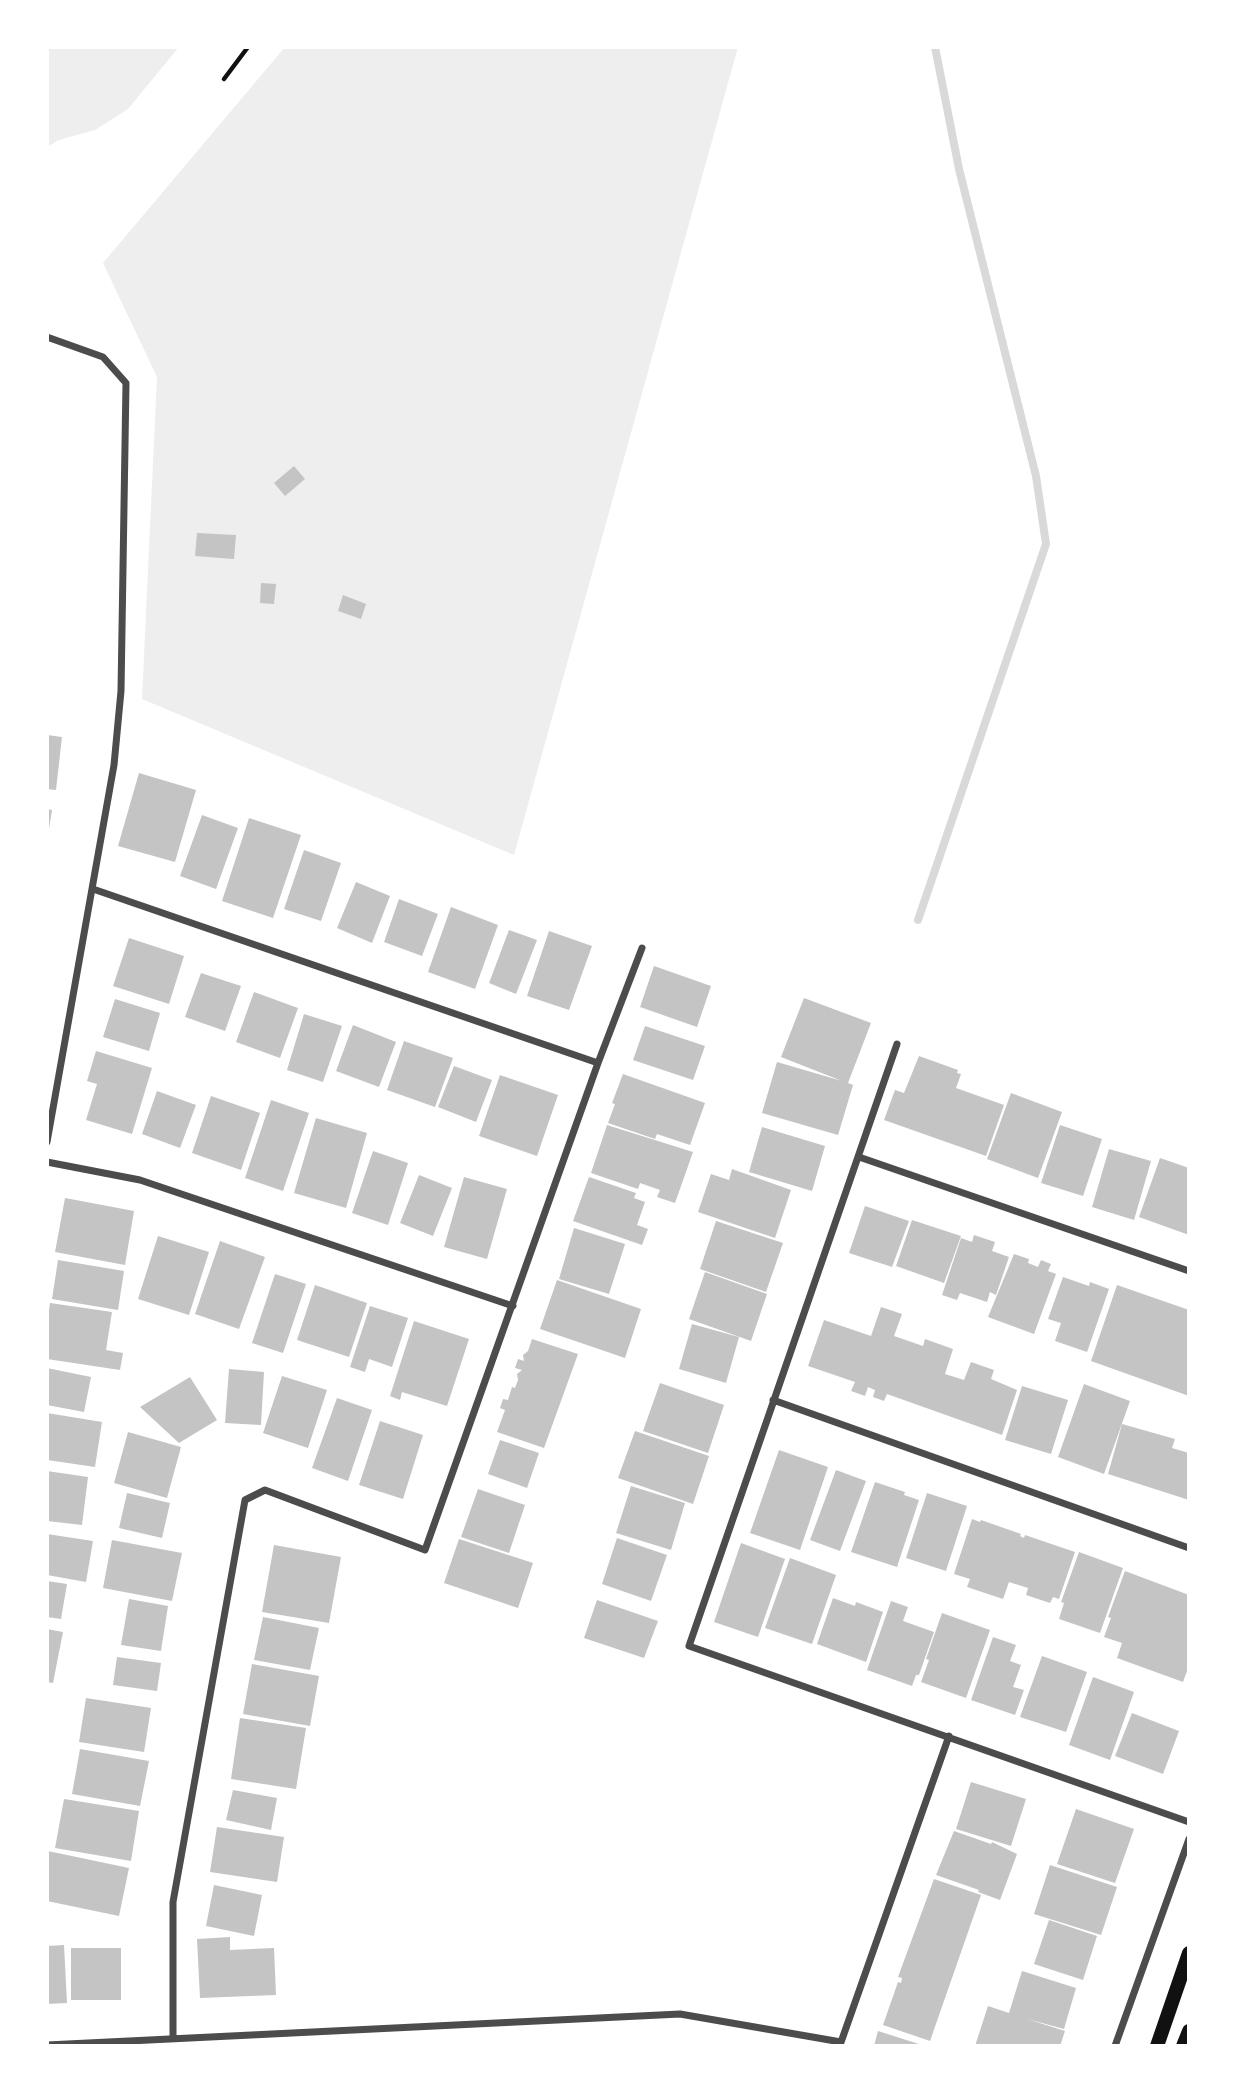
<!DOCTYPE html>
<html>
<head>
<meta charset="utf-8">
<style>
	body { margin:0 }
	#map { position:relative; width:1236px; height:2093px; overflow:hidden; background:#fff; font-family:"Fira Sans",sans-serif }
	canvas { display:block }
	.frame { position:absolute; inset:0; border:49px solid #fff; pointer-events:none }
</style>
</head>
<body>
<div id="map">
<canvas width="1236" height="2093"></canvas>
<div class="frame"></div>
</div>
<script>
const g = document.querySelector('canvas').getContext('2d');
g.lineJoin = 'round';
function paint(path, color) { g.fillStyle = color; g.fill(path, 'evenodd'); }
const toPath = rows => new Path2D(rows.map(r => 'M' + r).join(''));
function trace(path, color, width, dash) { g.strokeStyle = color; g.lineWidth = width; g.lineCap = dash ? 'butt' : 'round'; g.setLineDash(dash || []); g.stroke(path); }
paint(toPath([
	[47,47,179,47,128,109,95,130,59,140,47,147],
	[285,47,738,47,514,855,142,699,157,377,103,263]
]), '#eee');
trace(toPath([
	[918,920,1046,544,1036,476,959,169,935,47]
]), '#d9d9d9', 8);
paint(toPath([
	[294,466,305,479,285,496,274,483],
	[197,533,236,535,234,559,195,556],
	[261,583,276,584,274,604,260,603],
	[343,595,366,604,361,619,338,611],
	[47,735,62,737,56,790,47,789],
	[139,773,196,790,175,862,118,846],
	[47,809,52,810,49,829,47,829],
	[202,815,238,828,216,889,180,876],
	[249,818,301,835,273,918,222,901],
	[304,850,341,863,321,921,284,909],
	[356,882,390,896,372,943,337,928],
	[399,899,438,914,422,956,384,942],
	[451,907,498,925,475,989,428,972],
	[509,930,537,940,516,994,489,983],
	[549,931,592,946,569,1010,527,996],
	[129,938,184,956,169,1004,113,986],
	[654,966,711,986,697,1027,640,1007],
	[201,973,241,986,225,1031,185,1017],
	[254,992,298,1008,280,1058,236,1042],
	[804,998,871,1023,848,1083,853,1085,838,1135,762,1113,777,1062,842,1081,781,1057],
	[115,999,160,1013,149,1051,103,1037],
	[304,1014,342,1026,323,1082,287,1070],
	[353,1025,396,1042,379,1087,336,1071],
	[645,1026,705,1046,693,1080,633,1060],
	[404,1041,453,1058,435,1107,387,1090],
	[96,1051,152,1068,132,1134,86,1120,97,1084,87,1081],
	[919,1056,958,1070,957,1073,961,1074,956,1088,1004,1105,986,1156,884,1120,895,1090,904,1093],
	[454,1066,492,1080,476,1122,438,1107],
	[623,1074,705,1103,690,1145,657,1134,655,1139,608,1123,615,1104,612,1103],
	[500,1075,558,1095,537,1156,479,1136],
	[157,1091,196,1105,180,1148,142,1134],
	[1011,1093,1062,1112,1038,1178,987,1159],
	[211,1096,260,1113,241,1170,192,1153],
	[271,1100,309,1113,283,1191,245,1178],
	[316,1118,367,1133,346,1208,294,1193],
	[607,1125,693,1152,675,1203,657,1197,660,1190,640,1183,638,1189,591,1173],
	[1060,1125,1102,1139,1083,1196,1041,1183],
	[762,1127,825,1146,812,1191,749,1172],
	[1109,1149,1151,1161,1134,1220,1092,1207],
	[373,1151,408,1163,388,1225,352,1213],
	[1160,1158,1189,1168,1189,1235,1139,1217],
	[732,1169,791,1190,775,1238,698,1212,711,1174,729,1180],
	[419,1175,452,1188,433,1236,400,1223],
	[464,1177,507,1189,487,1259,444,1247],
	[589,1177,636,1193,634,1198,645,1202,637,1225,648,1229,642,1245,573,1221],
	[65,1198,134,1211,125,1265,55,1252],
	[865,1206,909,1221,892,1267,849,1253],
	[912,1220,961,1236,944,1283,896,1266],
	[716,1221,783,1243,766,1292,700,1269],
	[574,1228,625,1244,609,1294,559,1279],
	[974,1235,995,1242,992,1251,1009,1257,996,1295,990,1292,987,1302,960,1293,957,1300,942,1295,961,1238,972,1242],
	[158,1236,209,1252,189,1315,138,1299],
	[220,1241,265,1257,239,1329,195,1314],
	[1014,1254,1029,1259,1028,1263,1038,1267,1041,1260,1051,1264,1048,1271,1056,1274,1034,1334,988,1317],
	[58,1260,124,1271,118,1310,52,1299],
	[705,1272,767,1294,751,1341,689,1319],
	[275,1274,306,1284,283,1353,252,1343],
	[1063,1277,1089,1286,1090,1282,1109,1289,1087,1352,1055,1341,1061,1323,1048,1319],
	[557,1280,641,1309,625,1358,540,1329],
	[315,1285,367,1303,349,1357,297,1340],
	[1117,1285,1189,1310,1189,1396,1091,1361],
	[50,1303,112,1312,106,1350,123,1353,120,1370,47,1359,47,1324],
	[370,1306,408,1318,392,1367,369,1359,365,1372,350,1367],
	[881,1307,902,1314,894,1336,923,1346,925,1339,953,1349,945,1374,964,1380,971,1362,994,1370,991,1379,1017,1390,1002,1435,887,1394,884,1401,873,1397,875,1390,868,1387,865,1396,851,1391,855,1382,808,1366,824,1320,871,1336],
	[414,1321,469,1339,447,1406,402,1392,400,1400,390,1396],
	[692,1324,739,1337,726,1383,679,1369],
	[532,1339,578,1354,544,1448,497,1432,505,1410,500,1408,503,1399,508,1400,512,1387,515,1388,518,1380,517,1374,522,1370,515,1368,518,1359,524,1361,523,1355,528,1351],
	[47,1368,91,1377,84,1412,47,1405],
	[229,1369,264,1372,261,1425,225,1423],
	[282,1376,327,1390,308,1448,263,1433],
	[190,1377,217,1420,179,1443,140,1407],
	[660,1383,724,1405,708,1453,643,1431],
	[1084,1384,1130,1401,1104,1474,1058,1457],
	[1022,1386,1068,1400,1051,1454,1005,1440],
	[337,1398,372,1410,348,1481,312,1468],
	[47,1413,102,1422,95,1467,47,1460],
	[380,1421,423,1435,403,1499,359,1485],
	[1122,1424,1175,1439,1172,1448,1189,1453,1189,1500,1108,1474],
	[635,1431,709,1456,693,1504,618,1478],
	[128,1432,181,1447,167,1498,114,1483],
	[500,1440,539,1453,527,1488,488,1474],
	[779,1450,828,1467,800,1550,750,1533],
	[836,1470,866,1481,840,1551,810,1540],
	[47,1471,88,1477,82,1525,47,1521],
	[875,1482,905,1492,904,1495,919,1500,897,1567,851,1552],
	[631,1486,685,1503,671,1550,616,1533],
	[478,1489,525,1505,509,1553,461,1537],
	[127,1493,170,1503,162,1538,119,1528],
	[927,1493,967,1506,946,1571,906,1558],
	[972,1519,980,1522,981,1520,1021,1534,1020,1536,1024,1538,1025,1535,1075,1552,1059,1599,1053,1597,1050,1603,1026,1595,1028,1588,1009,1582,1003,1599,967,1587,970,1579,954,1574],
	[47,1534,93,1541,86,1582,47,1575],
	[617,1538,667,1555,651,1601,602,1584],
	[459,1539,533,1563,518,1608,444,1583],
	[112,1540,182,1553,172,1601,103,1588],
	[741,1543,785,1559,758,1637,714,1622],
	[274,1545,341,1557,329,1623,262,1612],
	[1079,1552,1123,1568,1100,1633,1059,1619,1064,1603,1061,1602],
	[790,1558,836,1575,812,1644,765,1628],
	[1125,1571,1189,1595,1189,1672,1187,1671,1183,1682,1117,1658,1122,1643,1104,1637,1111,1618,1108,1617],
	[47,1581,67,1584,61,1619,47,1617],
	[833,1598,855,1606,856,1602,883,1612,866,1662,817,1644],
	[129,1599,168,1606,161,1651,121,1645],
	[597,1600,658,1621,644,1658,584,1638],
	[891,1601,908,1607,903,1621,934,1632,919,1675,916,1675,912,1686,867,1670],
	[942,1613,990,1630,966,1698,921,1682,929,1660,926,1659],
	[263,1617,319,1628,310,1670,254,1660],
	[47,1629,63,1632,53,1683,47,1682],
	[993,1637,1016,1645,1010,1661,1021,1665,1013,1687,1024,1690,1015,1715,971,1700],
	[1042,1656,1087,1672,1066,1732,1020,1717],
	[117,1657,161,1663,157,1691,113,1685],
	[252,1664,319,1676,310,1726,243,1714],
	[1093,1677,1134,1692,1110,1760,1069,1745],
	[86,1698,151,1708,144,1752,79,1742],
	[1132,1713,1179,1731,1163,1774,1115,1756],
	[240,1718,306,1728,296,1789,231,1779],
	[80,1749,149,1761,140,1806,72,1794],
	[971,1782,1026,1799,1011,1846,956,1829],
	[233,1790,277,1798,271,1830,226,1820],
	[64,1799,139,1811,131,1861,55,1848],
	[1076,1809,1134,1829,1115,1883,1057,1864],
	[217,1827,284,1837,277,1882,210,1872],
	[954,1831,991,1844,992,1842,1017,1854,1000,1900,978,1892,979,1890,936,1875],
	[48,1851,129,1868,119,1916,47,1901],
	[1050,1865,1117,1887,1101,1935,1034,1914],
	[934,1879,981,1895,930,2041,883,2025,898,1982,901,1983,902,1978,898,1977],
	[214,1885,262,1895,254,1936,206,1926],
	[1049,1920,1097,1936,1083,1980,1034,1964],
	[230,1937,230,1950,274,1948,276,1995,200,1998,197,1939],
	[64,1945,67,2003,47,2004,47,1946],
	[71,1948,121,1948,121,2000,71,2000],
	[1022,1971,1076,1988,1064,2029,1027,2019,1065,2031,1060,2046,975,2046,988,2006,1009,2013],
	[878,2031,922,2045,922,2046,874,2046]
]), '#c4c4c4');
trace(toPath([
	[224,79,248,47]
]), '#111', 4.5);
trace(toPath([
	[47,337,103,357,126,383,121,691,114,765,47,1142],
	[93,889,598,1063],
	[897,1044,689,1646,1189,1822],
	[859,1157,1189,1271],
	[47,1162,140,1180,513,1306],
	[773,1400,1189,1548],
	[173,2038,173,1902,245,1500,265,1490,425,1550,598,1063,642,948],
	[47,2045,680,2014,841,2042],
	[840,2045,949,1736],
	[1115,2046,1189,1839]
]), '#4c4c4c', 7);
trace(toPath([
	[1157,2046,1189,1953],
	[1183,2046,1189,2031]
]), '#111', 14);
</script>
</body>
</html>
